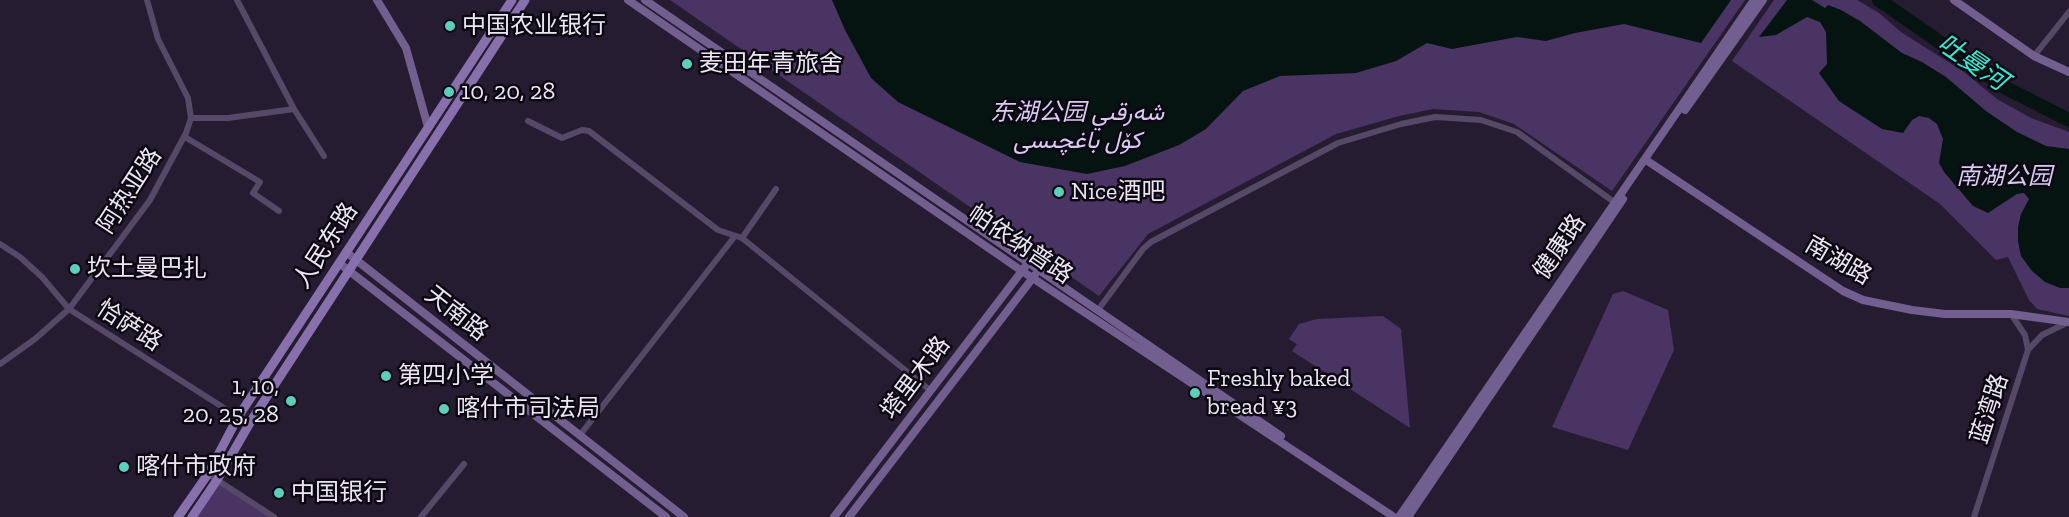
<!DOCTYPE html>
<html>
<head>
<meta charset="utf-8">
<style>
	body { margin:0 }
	canvas { display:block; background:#251c31 }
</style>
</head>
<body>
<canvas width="2069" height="517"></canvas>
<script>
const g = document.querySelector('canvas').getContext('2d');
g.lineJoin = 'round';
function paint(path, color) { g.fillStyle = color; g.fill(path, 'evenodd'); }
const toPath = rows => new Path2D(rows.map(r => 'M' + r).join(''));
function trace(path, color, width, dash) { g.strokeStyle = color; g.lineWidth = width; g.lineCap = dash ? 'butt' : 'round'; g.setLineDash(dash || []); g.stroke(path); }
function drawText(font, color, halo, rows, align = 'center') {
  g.font = font + ' "Zilla Slab",Vazirmatn,"Noto Sans SC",serif'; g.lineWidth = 5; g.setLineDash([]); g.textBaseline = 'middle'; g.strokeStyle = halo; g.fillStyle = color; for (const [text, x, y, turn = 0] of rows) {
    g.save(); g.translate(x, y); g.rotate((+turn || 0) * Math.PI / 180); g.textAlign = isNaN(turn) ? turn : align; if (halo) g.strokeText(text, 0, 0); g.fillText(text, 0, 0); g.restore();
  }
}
paint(toPath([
	[670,0,1745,0,1612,191,1514,124,1479,112,1433,109,1399,116,1336,134,1148,234,1099,296],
	[1774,0,1857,0,1879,13,1901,32,1964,72,1997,99,2031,118,2069,132,2069,316,2037,309,2029,300,2008,257,1996,260,1940,204,1732,61],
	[1623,291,1668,310,1674,350,1628,450,1552,427,1613,294],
	[1383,316,1401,329,1410,428,1292,351,1297,344,1289,339,1299,324,1317,319],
	[217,480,274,517,192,517]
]), '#493464');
paint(toPath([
	[832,0,1731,0,1701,43,1624,24,1575,33,1546,41,1517,37,1452,49,1427,43,1396,61,1356,73,1280,76,1243,91,1206,129,1179,145,1125,166,1087,174,1020,162,898,102,871,78,845,30],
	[1787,0,1812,0,1825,8,1828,5,1841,10,1860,21,1902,53,1922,62,1946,77,1986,111,2017,132,2046,146,2069,149,2069,288,2060,288,2045,282,2032,271,2021,256,2018,241,2018,227,2021,214,2029,199,2024,193,2017,194,1988,213,1973,206,1944,172,1939,163,1943,139,1937,124,1929,118,1919,116,1912,120,1903,133,1882,129,1839,101,1819,73,1827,64,1826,32,1820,22,1807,17,1776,35,1759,37]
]), '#051411');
trace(toPath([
	[1879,0,2006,88,2069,120]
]), '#051411', 14);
trace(toPath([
	[237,0,294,109,324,156],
	[2034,56,2069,12],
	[191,118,228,118,294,109],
	[528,121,562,138,582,130,589,131,718,230,742,238,931,391],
	[185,137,260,182,253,193,279,211],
	[742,238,776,189],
	[0,244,20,257,42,277,69,309,249,424],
	[1098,310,1143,249,1151,242,1338,143,1401,124,1435,117,1481,120,1517,132,1614,202],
	[2028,350,2042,335,2069,322],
	[0,364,35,339,69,309,150,200,186,133,191,118,188,98,158,39,147,0],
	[580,435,735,236],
	[208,474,274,517],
	[421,517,464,464],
	[1974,517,2028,350,2025,335,2011,314]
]), '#554967', 6);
trace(toPath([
	[377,0,406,48,428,127],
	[628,0,1022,271,1394,517],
	[645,0,1281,436],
	[1954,0,2034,56,2069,72],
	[1685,110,1763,0],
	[1649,162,1843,291,1863,300,1912,310,1945,314,2011,314,2069,322],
	[346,252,684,517],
	[339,263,666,517],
	[834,517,1025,267],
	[849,517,1035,275],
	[1399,517,1754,0],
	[1408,517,1623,199]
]), '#725f8f', 8);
trace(toPath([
	[178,517,208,474,238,417,512,0],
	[192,517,217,480,251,421,525,0]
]), '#8870ad', 9);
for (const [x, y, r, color] of [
	[450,26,6,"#5bcebc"],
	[687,64,6,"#5bcebc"],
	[449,92,6,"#5bcebc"],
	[1059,192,6,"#5bcebc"],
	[75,269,6,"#5bcebc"],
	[386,376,6,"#5bcebc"],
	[1195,393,6,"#5bcebc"],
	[291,401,6,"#5bcebc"],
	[444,409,6,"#5bcebc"],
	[124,467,6,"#5bcebc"],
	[279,493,6,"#5bcebc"]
]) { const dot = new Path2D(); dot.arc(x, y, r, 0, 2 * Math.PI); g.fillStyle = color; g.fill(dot); trace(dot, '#0c0812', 2); }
drawText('24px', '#ebe5f4', '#0c0812', [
	["中国农业银行",462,26],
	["麦田年青旅舍",699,64],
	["10, 20, 28",461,92],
	["Nice酒吧",1071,192],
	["坎土曼巴扎",87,269],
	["第四小学",398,376],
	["Freshly baked",1207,379],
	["bread ¥3",1207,407],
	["1, 10,",279,387,"right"],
	["20, 25, 28",279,415,"right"],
	["喀什市司法局",456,409],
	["喀什市政府",136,467],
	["中国银行",291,493]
], 'left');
drawText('italic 24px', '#d9caf2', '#0c0812', [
	["东湖公园 شەرقىي",1077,113],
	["كۆل باغچىسى",1077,141],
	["南湖公园",2004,177]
]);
drawText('24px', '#ebe5f4', '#0c0812', [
	["阿热亚路",130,191,-57],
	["帕依纳普路",1020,245,34],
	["人民东路",326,246,-57],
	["健康路",1560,247,-56],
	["南湖路",1838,261,30],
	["天南路",456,314,38],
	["恰萨路",129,326,33],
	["塔里木路",916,378,-53],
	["蓝湾路",1990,409,-72]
]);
drawText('italic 26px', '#33ead2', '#0c0812', [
	["吐曼河",1972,63,34]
]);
</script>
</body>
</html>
